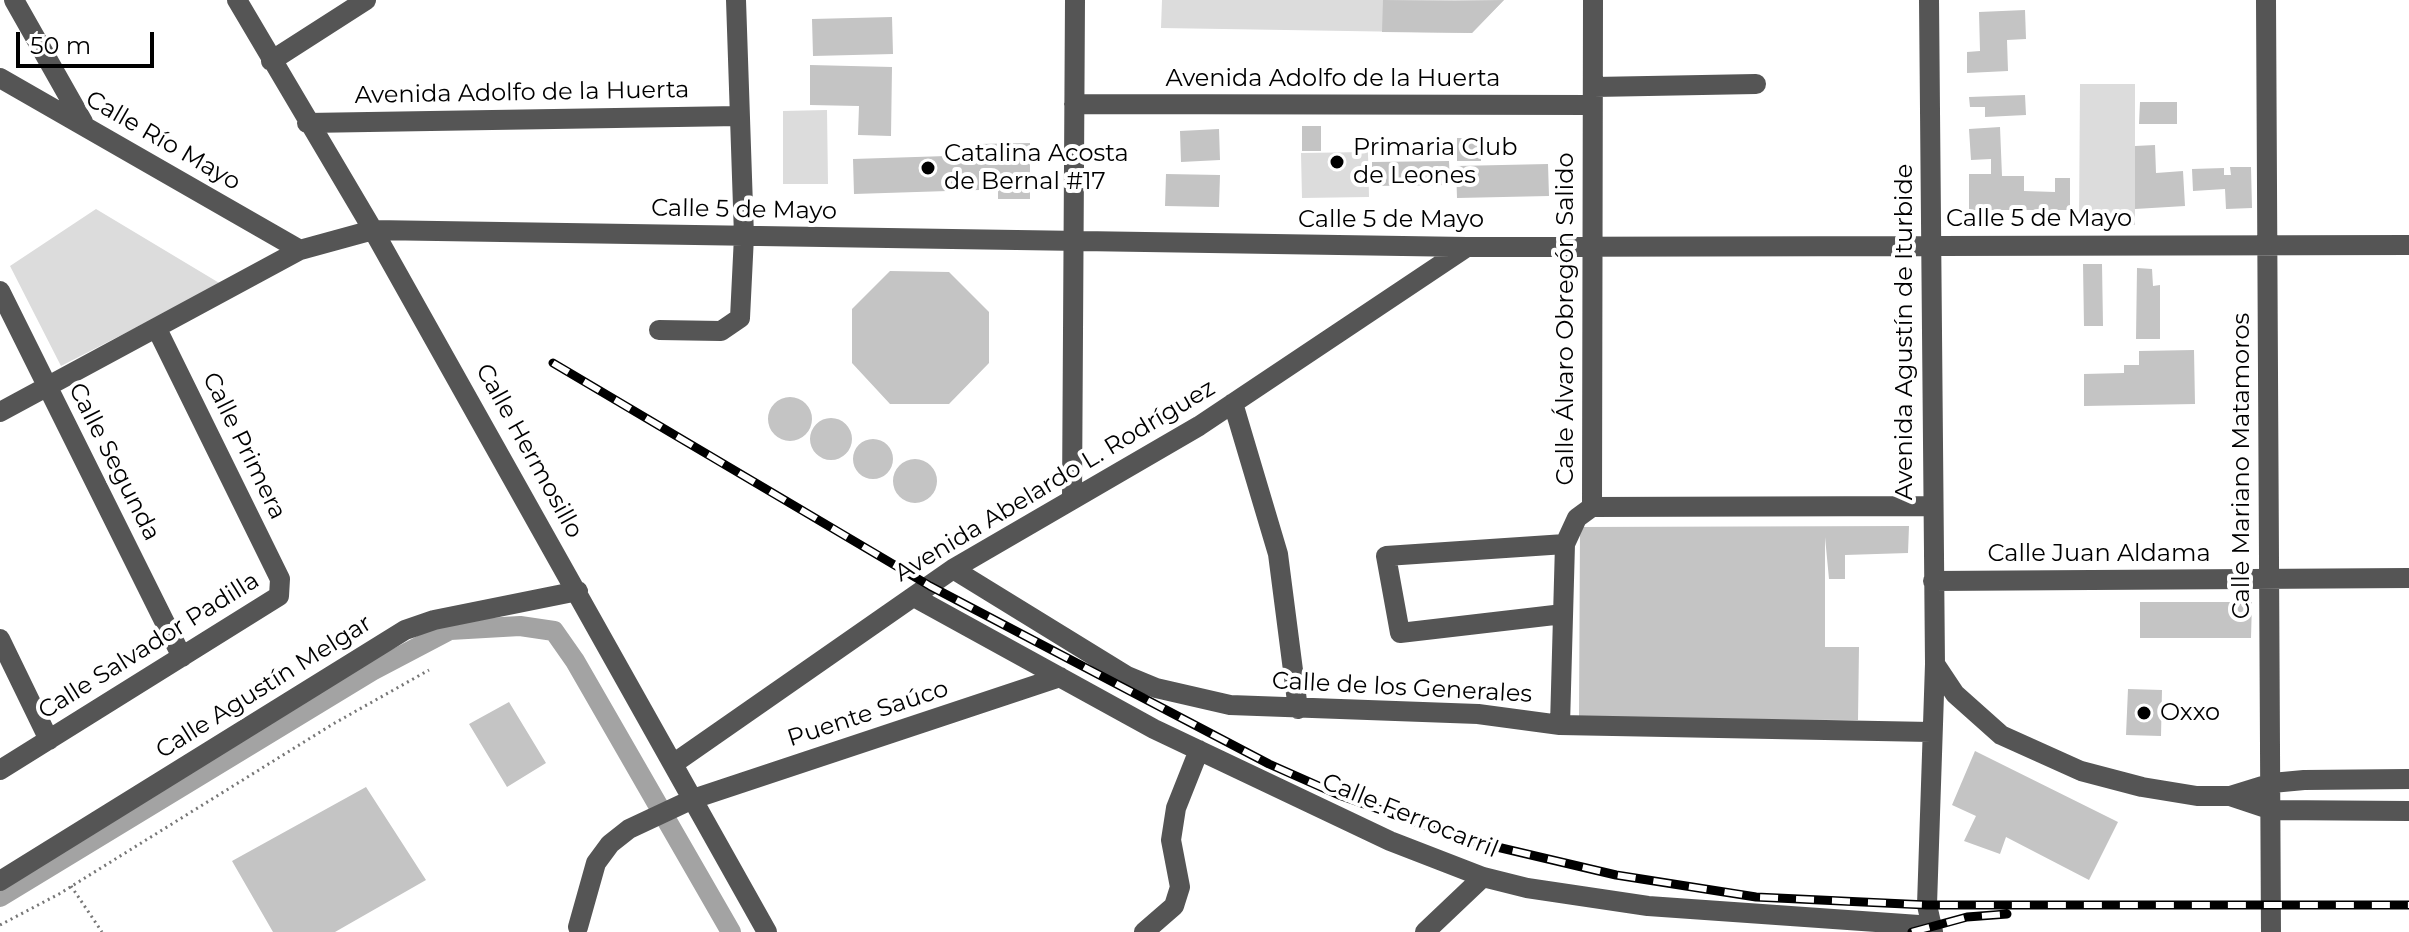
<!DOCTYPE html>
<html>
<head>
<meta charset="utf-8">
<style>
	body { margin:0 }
	#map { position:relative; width:2409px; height:932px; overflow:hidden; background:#fff; font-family:Montserrat,sans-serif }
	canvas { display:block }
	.scale { position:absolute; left:16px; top:32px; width:138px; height:36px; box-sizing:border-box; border:4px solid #000; border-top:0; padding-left:10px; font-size:24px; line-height:28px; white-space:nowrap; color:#000; -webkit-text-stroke:6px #fff; paint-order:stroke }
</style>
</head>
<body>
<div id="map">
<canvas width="2409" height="932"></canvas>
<div class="scale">50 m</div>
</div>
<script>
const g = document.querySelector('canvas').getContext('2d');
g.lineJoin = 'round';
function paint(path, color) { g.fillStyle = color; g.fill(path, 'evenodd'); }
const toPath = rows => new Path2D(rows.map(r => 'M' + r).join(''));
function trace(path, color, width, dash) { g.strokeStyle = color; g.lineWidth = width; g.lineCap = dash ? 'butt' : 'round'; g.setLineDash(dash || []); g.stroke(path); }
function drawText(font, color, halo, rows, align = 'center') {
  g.font = font + ' Montserrat,sans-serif'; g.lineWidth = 8; g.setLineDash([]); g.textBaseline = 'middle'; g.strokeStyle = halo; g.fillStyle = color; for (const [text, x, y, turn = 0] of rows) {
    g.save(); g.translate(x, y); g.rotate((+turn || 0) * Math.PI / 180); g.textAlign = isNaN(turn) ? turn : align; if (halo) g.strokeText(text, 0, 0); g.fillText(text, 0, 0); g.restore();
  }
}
paint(toPath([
	[1162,0,1504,0,1472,33,1161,28],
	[2080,84,2135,84,2135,225,2079,225],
	[827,110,828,184,783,184,783,111],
	[1368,152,1369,197,1302,198,1301,153],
	[96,209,221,284,61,366,10,266]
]), '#dcdcdc');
trace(toPath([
	[0,897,372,671,450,630,520,626,554,631,575,661,731,932]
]), '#a3a3a3', 20);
paint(toPath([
	[1383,0,1455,1,1504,0,1472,33,1382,32],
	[2025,10,2026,39,2007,40,2008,71,1967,73,1967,52,1980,51,1979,12],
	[892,17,893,54,813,56,812,19],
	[810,65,892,67,891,136,858,135,859,106,810,105],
	[2025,95,2026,115,1985,117,1985,107,1970,107,1969,97],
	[2140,102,2177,102,2177,124,2139,124],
	[1302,126,1321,126,1321,151,1302,151],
	[2000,127,2002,176,2024,176,2024,191,2055,192,2055,178,2070,178,2070,210,1969,210,1969,174,1991,174,1991,159,1971,160,1969,129],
	[1219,129,1220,160,1181,162,1180,131],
	[1457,138,1481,138,1481,161,1457,161],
	[1030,143,1030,199,998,199,998,171,979,171,979,190,854,194,853,159,978,155,978,144],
	[2155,145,2156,173,2183,171,2185,206,2135,209,2135,146],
	[1449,161,1450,185,1372,186,1372,162],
	[1548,164,1549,196,1457,198,1456,166],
	[2230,167,2251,167,2252,208,2226,209,2225,189,2193,191,2192,169,2224,168,2224,175,2231,175],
	[1166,174,1220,175,1219,207,1165,206],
	[2083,264,2102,264,2103,326,2084,326],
	[2137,268,2152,269,2153,286,2160,285,2160,339,2136,339],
	[890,271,949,272,989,312,989,363,949,404,890,404,852,363,852,309],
	[2194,350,2195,404,2084,406,2084,374,2124,373,2124,365,2139,365,2139,351],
	'768 419a22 22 0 1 1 44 0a22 22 0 1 1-44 0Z',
	'810 439a21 21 0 1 1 42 0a21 21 0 1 1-42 0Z',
	'853 459a20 20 0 1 1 40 0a20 20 0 1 1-40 0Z',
	'893 481a22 22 0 1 1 44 0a22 22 0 1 1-44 0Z',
	[1909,526,1908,553,1845,555,1845,579,1829,579,1825,537,1825,647,1859,647,1858,720,1579,719,1580,527],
	[2140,602,2252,602,2251,638,2140,638],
	[2128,689,2162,690,2161,736,2126,735],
	[509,702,546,763,507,787,469,724],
	[1975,751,2118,822,2089,880,2006,837,2000,854,1964,841,1976,816,1952,805],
	[366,787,426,880,335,932,273,932,232,861]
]), '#c4c4c4');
trace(toPath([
	[71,886,102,932],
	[0,925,59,894,333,724,429,670]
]), '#777', 3, [2, 4]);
trace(toPath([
	[14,0,83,122],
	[237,0,373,230,767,932],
	[1929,0,1935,664,1927,905,1933,932],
	[2266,0,2271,932],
	[271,61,366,0],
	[0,78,300,250],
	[1594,87,1756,84],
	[1074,104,1591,105],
	[307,123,739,116],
	[0,291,182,657],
	[659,330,721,331,740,318,744,236,736,0],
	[1233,403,1278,554,1298,709],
	[0,412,300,250,373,230,1467,247,2409,245],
	[1072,499,1075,0],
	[1592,507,1593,0],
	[1592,507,1932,506],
	[953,569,1127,676,1156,688,1230,705,1478,714,1560,725,1931,732],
	[1933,581,2409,578],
	[914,597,1154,729,1390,841,1483,877,1527,888,1648,906,1933,926],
	[1563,614,1400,633,1386,556,1565,544],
	[0,639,49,740],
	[1935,664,1955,694,2001,735,2081,771,2142,787,2197,796,2230,796,2272,783,2304,780,2409,779],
	[1560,725,1565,544,1577,518,1592,507],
	[673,764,953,569,1199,426,1467,247],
	[0,770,279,596,280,579,157,329],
	[2230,796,2272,810,2409,811],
	[0,881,405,630,434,620,578,591],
	[578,927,596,863,610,844,629,829,693,799,1060,677],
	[1144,932,1174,906,1180,887,1171,840,1176,808,1199,750],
	[1425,932,1483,877]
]), '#555', 20);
const rail = toPath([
	[553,363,930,586,1269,764,1339,795,1463,839,1616,875,1756,897,1927,905,2409,905],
	[1912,932,1967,917,2007,914]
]);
trace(rail, '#000', 9);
trace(rail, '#fff', 6, [18]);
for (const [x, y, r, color] of [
	[1337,162,8,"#000"],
	[928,168,8,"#000"],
	[2144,713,8,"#000"]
]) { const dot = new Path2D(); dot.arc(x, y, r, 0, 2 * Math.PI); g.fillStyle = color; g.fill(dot); trace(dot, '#fff', 3); }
drawText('24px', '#000', '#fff', [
	["Avenida Adolfo de la Huerta",1333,79],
	["Avenida Adolfo de la Huerta",522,93,-1],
	["Calle Río Mayo",163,141,30],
	["Calle 5 de Mayo",744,210,1],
	["Calle 5 de Mayo",2039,219],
	["Calle 5 de Mayo",1391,220],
	["Calle Álvaro Obregón Salido",1566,319,-90],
	["Avenida Agustín de Iturbide",1905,332,-90],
	["Calle Primera",244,446,64],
	["Calle Hermosillo",529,451,61],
	["Calle Segunda",114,462,63],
	["Calle Mariano Matamoros",2242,466,-90],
	["Avenida Abelardo L. Rodríguez",1055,481,-31],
	["Calle Juan Aldama",2099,554],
	["Calle Salvador Padilla",149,646,-32],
	["Calle Agustín Melgar",264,687,-32],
	["Calle de los Generales",1402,688,3],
	["Puente Saúco",868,714,-18],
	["Calle Ferrocarril",1410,816,22]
]);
drawText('24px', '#000', '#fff', [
	["Primaria Club",1353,148],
	["de Leones",1353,176],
	["Catalina Acosta",944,154],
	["de Bernal #17",944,182],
	["Oxxo",2160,713]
], 'left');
</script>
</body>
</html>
